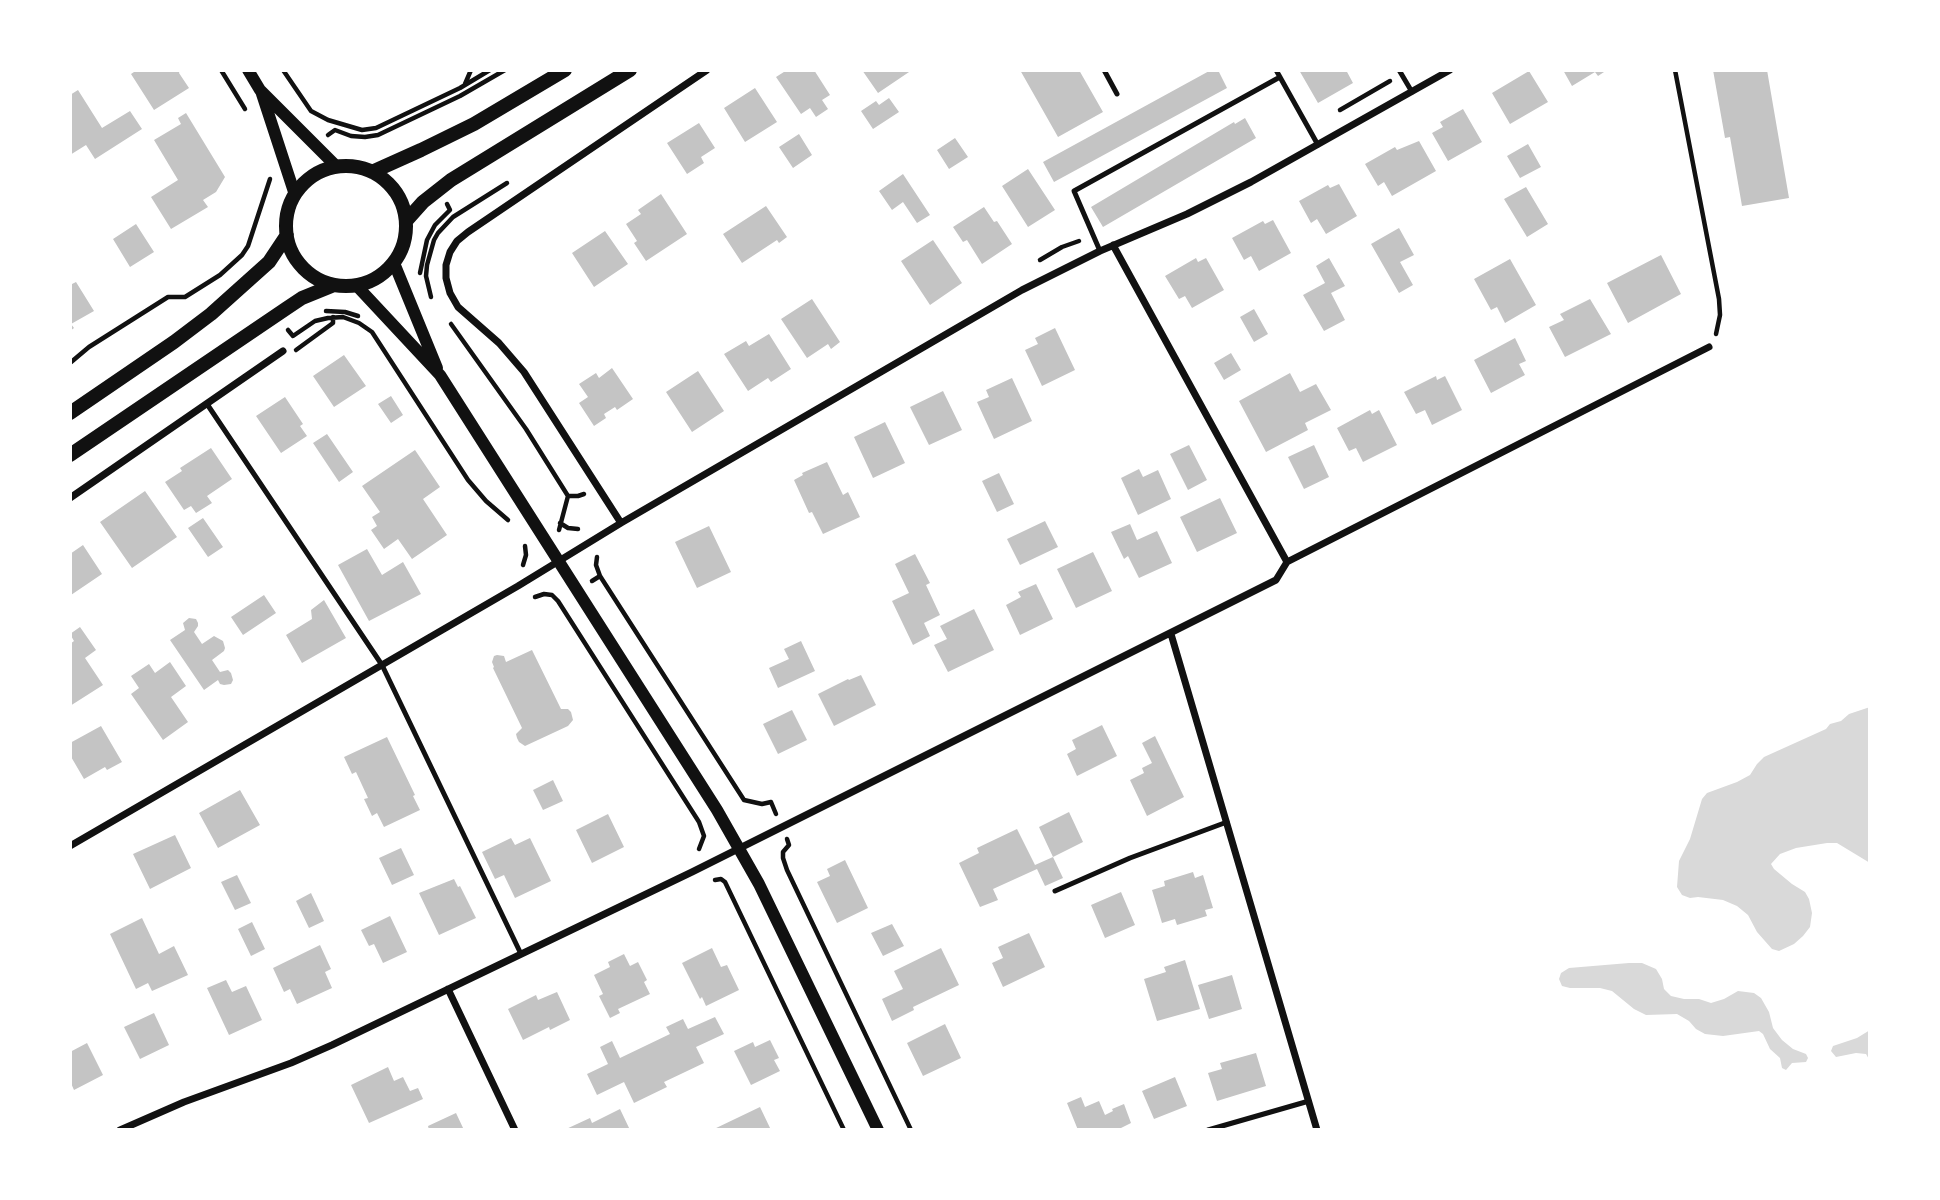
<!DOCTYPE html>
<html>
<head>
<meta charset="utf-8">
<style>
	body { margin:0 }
	#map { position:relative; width:1940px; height:1200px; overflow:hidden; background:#fff; font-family:"IBM Plex Sans",sans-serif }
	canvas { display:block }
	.frame { position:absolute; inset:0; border:72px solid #fff; pointer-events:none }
</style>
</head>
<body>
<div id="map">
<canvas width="1940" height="1200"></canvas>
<div class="frame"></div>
</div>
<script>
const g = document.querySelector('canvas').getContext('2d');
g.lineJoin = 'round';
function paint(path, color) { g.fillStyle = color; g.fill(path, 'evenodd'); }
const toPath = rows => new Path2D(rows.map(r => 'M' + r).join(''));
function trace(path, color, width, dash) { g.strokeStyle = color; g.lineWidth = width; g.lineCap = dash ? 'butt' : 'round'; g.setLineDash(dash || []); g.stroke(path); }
paint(toPath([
	[1870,707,1870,863,1837,843,1827,843,1796,848,1780,854,1771,864,1774,869,1792,884,1805,892,1809,899,1812,913,1810,927,1803,936,1794,944,1779,951,1772,949,1757,932,1748,915,1737,906,1723,900,1698,897,1690,898,1682,895,1677,887,1679,861,1690,839,1702,799,1707,793,1737,782,1750,775,1757,764,1764,757,1826,729,1830,724,1841,721,1849,714],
	[1629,963,1642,963,1656,969,1662,979,1664,989,1671,996,1684,999,1699,999,1711,1003,1724,999,1738,991,1754,993,1761,998,1769,1012,1773,1028,1782,1040,1793,1049,1806,1054,1808,1058,1806,1062,1792,1063,1786,1070,1782,1068,1780,1058,1770,1049,1763,1034,1759,1031,1723,1036,1705,1034,1696,1029,1689,1021,1677,1014,1646,1015,1634,1009,1612,991,1600,988,1570,988,1562,986,1559,979,1561,973,1569,968],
	[1870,1030,1870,1086,1868,1078,1870,1061,1866,1054,1856,1053,1836,1057,1831,1051,1833,1046,1857,1038]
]), '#d9d9d9');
paint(toPath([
	[137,70,180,70,179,73,189,88,154,110,131,74],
	[787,70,814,70,830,95,822,100,828,109,816,117,810,108,801,114,776,77],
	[862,70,912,70,878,93],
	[1020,70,1079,70,1103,112,1058,137],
	[1211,70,1218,70,1227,88,1054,182,1043,162],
	[1299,70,1346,70,1353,83,1318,103],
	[1563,70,1607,70,1598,76,1595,72,1572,86],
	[1713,70,1767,70,1789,198,1742,206,1730,137,1725,138],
	[1529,71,1548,102,1510,124,1492,93],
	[755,88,777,122,745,142,724,108],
	[78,90,102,128,130,111,142,129,95,159,86,145,70,155,70,95],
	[889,98,899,112,873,129,861,111,876,101,879,105],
	[1463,109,1482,142,1448,161,1432,133,1443,127,1440,122],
	[186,113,225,177,216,192,203,200,208,207,171,229,151,197,178,180,154,140,181,124,178,118],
	[1245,118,1256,138,1103,227,1091,207,1234,122,1235,124],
	[699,123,715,148,701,157,704,163,687,174,667,143],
	[799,134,812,155,793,168,779,147],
	[955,138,968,157,949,169,937,150],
	[1419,141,1436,171,1392,196,1384,182,1378,186,1365,164,1395,147,1397,150],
	[1528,144,1541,167,1520,178,1507,156],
	[1028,169,1055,210,1028,227,1002,186],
	[903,174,930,215,917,223,903,202,892,210,879,191],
	[1339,184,1357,216,1326,234,1317,219,1311,223,1299,201,1328,185,1330,188],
	[1526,187,1548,224,1527,237,1504,199],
	[661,194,687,234,646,261,634,243,637,241,626,224,641,214,638,210],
	[766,206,787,237,779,243,777,240,742,263,723,234],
	[984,207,994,222,997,221,1012,244,982,264,967,240,963,242,953,227],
	[1273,220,1291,253,1259,271,1251,256,1244,260,1232,238,1263,221,1265,224],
	[136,224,154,252,130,267,113,239],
	[1399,228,1414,255,1400,262,1413,285,1399,293,1371,244],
	[605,231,628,264,594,287,572,253],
	[933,240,962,283,930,305,901,261],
	[1661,255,1681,294,1628,323,1607,283],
	[1196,258,1198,262,1206,258,1224,290,1192,308,1185,296,1179,299,1165,276],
	[1329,258,1345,286,1331,293,1345,320,1324,331,1303,295,1325,283,1316,266],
	[1510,259,1536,305,1505,323,1497,307,1491,310,1474,279],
	[76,282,94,311,71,324,74,328,70,331,70,285],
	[812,299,840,342,831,349,828,344,807,358,781,319],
	[1590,299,1611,334,1565,357,1549,327,1564,320,1560,314],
	[1254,309,1268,334,1254,342,1240,317],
	[1055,328,1075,370,1042,386,1025,350,1038,344,1035,338],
	[769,334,791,369,771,382,768,378,748,391,724,354,746,341,749,346],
	[1515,338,1526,361,1519,364,1525,375,1491,393,1474,360],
	[1231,353,1241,370,1224,380,1214,363],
	[344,355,366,386,334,407,313,376],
	[612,368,633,399,617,410,615,407,604,414,606,418,594,426,579,403,588,397,579,384,596,373,599,378],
	[698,371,724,411,692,432,666,392],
	[1290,373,1300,392,1316,384,1331,410,1305,423,1308,430,1266,452,1239,401],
	[1436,376,1437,380,1445,376,1462,410,1432,425,1425,410,1416,414,1404,392],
	[1012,378,1032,421,994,439,977,402,989,397,986,390],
	[943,391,962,430,929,445,910,407],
	[391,396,403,415,391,423,378,404],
	[285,397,303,424,300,426,307,436,281,453,256,416],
	[1370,410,1372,414,1379,410,1397,445,1363,462,1356,448,1349,451,1337,428],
	[885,422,905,463,873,478,854,437],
	[327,434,353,472,339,482,313,443],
	[1189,445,1207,480,1188,490,1170,454],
	[1314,445,1329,477,1304,489,1288,457],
	[211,448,232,479,207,496,212,503,196,513,191,506,184,510,165,482,182,471,180,468],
	[415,450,440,487,423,499,447,535,412,559,398,539,384,549,371,530,377,526,372,517,380,512,362,486],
	[827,462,843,495,848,492,860,517,823,534,812,512,809,513,794,480,803,475,802,473],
	[1139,469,1143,477,1158,470,1171,499,1138,515,1121,478],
	[999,473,1014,504,997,512,982,481],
	[145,491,177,537,132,568,100,522],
	[1220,498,1237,533,1197,552,1180,517],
	[203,518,223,547,208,557,188,528],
	[1045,521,1058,547,1020,565,1007,539],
	[1130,524,1137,540,1157,531,1172,563,1139,578,1128,556,1124,559,1111,532],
	[709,526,731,572,697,588,675,542],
	[83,545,102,574,71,595,70,554],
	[367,549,382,575,403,562,421,594,369,621,338,565],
	[1093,552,1112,591,1076,608,1057,569],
	[915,554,930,583,926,585,940,615,924,623,930,636,913,645,892,601,909,593,895,564],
	[1036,584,1053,619,1020,635,1006,605,1021,597,1018,592],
	[264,595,276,613,243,635,231,617],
	[324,600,346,638,302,663,286,635,312,619,311,610],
	[974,609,994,650,948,672,934,645,947,639,940,626],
	[189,618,196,619,198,623,198,626,194,632,202,644,214,636,223,641,225,648,224,651,212,660,220,672,228,670,231,673,233,680,231,684,224,685,220,684,218,680,204,690,170,640,185,630,183,623],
	[80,627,96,650,85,658,103,685,70,706,70,644,74,641,70,634],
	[801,641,815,671,778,688,769,668,789,659,784,649],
	[532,650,561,709,568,709,571,712,573,720,568,726,525,746,519,742,517,738,516,734,522,728,493,668,494,667,492,662,494,656,497,655,504,656,506,662],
	[170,662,186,686,171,697,188,722,163,740,131,694,139,688,131,676,149,664,155,673],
	[861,675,876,705,834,726,818,694,848,679,849,680],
	[792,710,807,740,778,754,763,724],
	[1102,725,1117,756,1077,776,1067,754,1076,749,1072,740],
	[101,726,122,762,107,770,105,767,84,779,70,755,70,743],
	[1155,736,1184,797,1147,816,1130,780,1144,773,1142,768,1152,763,1142,743],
	[387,737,415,795,413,796,420,810,384,827,377,813,372,816,364,799,368,798,356,772,352,774,344,757],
	[553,780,563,801,543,810,533,790],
	[240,790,260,825,218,848,199,813],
	[1069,812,1083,842,1053,857,1063,878,1045,886,1037,869,993,889,998,900,980,907,959,863,979,853,977,848,1017,829,1035,865,1053,857,1039,827],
	[608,814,624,847,592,863,576,830],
	[175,835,191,868,150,889,133,854],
	[511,838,515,845,530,838,551,881,515,898,504,875,495,879,482,852],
	[401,848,414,875,392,885,379,858],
	[845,860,868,908,837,923,817,882,830,876,827,869],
	[1193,872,1195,878,1203,875,1213,908,1205,910,1207,916,1177,925,1175,919,1162,923,1152,890,1165,886,1164,881],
	[237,875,251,903,235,910,221,882],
	[454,879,458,887,460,886,476,918,439,935,419,893],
	[1121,892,1135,925,1105,938,1091,905],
	[311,893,324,921,309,928,296,901],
	[390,916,407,952,383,963,374,944,369,946,361,930],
	[142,918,159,954,174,946,188,975,152,991,148,983,136,989,110,934],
	[252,922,265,949,251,956,238,929],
	[892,924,904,946,883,956,871,933],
	[1029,933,1045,967,1003,987,992,963,1003,958,998,947],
	[320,945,331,969,325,972,332,988,297,1004,290,989,284,992,273,968],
	[712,948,721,967,727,965,739,990,706,1006,702,997,700,999,682,963],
	[941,948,959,985,913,1007,914,1010,892,1021,882,999,903,989,894,971],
	[624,954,630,966,638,962,647,980,644,982,650,994,618,1009,620,1013,610,1018,599,996,603,994,594,975,610,967,608,962],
	[1185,960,1200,1009,1157,1021,1144,979,1166,972,1164,967],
	[1232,975,1242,1009,1209,1019,1198,985],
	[226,980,232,992,246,986,262,1020,229,1035,207,988],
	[557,992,570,1020,550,1030,549,1027,523,1040,508,1009,536,995,538,1000],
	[154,1013,169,1045,140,1059,124,1027],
	[715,1017,724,1034,696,1047,704,1063,664,1082,667,1087,634,1103,624,1082,597,1095,587,1074,608,1064,600,1047,612,1041,620,1058,670,1034,666,1027,683,1019,688,1029],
	[945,1024,961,1058,923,1076,907,1043],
	[770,1040,779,1058,774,1060,780,1071,751,1085,734,1051,753,1042,755,1047],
	[87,1043,103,1075,74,1090,70,1081,70,1052],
	[1256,1053,1266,1086,1217,1101,1208,1073,1222,1069,1220,1063],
	[388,1067,394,1081,403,1077,410,1091,418,1088,423,1099,369,1123,351,1085],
	[1175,1077,1187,1106,1154,1119,1142,1091],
	[1081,1097,1085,1107,1099,1101,1105,1115,1113,1111,1112,1109,1124,1104,1131,1123,1117,1130,1078,1130,1067,1103],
	[760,1107,771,1130,712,1130],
	[620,1109,630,1130,564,1130,590,1118,592,1123],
	[456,1113,464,1130,429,1130,428,1126]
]), '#c4c4c4');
trace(toPath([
	[221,70,245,109],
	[283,70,311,111,328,120,362,130,376,128,460,88,490,70],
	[1675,70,1719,299,1720,315,1716,334],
	[465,84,471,70],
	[1340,110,1390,81],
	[328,135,335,130,351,136,365,137,378,135,460,96,505,70],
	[1040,260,1062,247,1079,241],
	[420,273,427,240,435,225,450,210,447,204],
	[431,297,426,276,427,265,434,240,438,233,453,217,507,183],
	[326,311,345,312,358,316],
	[451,324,526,429,568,496,559,530],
	[288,330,293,336,315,321,328,318,343,317,359,323,372,332,468,480,486,501,508,520],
	[296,350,333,323,333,317],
	[70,363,89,347,168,297,185,297,220,275,242,255,248,246,270,179],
	[568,496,578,496,584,494],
	[560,523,568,528,578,529],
	[523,565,526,555,525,546],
	[600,576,744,800,762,804,771,802,776,814],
	[592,581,600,576,596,565,597,557],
	[535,597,544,594,552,595,558,601],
	[558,601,699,822,704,836,699,849],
	[787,839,789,845,783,852,783,858,787,870,911,1130],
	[715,880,721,879,725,882,844,1130]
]), '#111', 4.5);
trace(toPath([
	[1104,70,1117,94],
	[1276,70,1318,145],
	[1399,70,1412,92],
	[1100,251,1074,191,1280,77],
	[207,404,382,665,521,954],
	[1055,891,1130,858,1227,822],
	[1208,1130,1309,1101]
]), '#111', 5);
trace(toPath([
	[1113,245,1287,562],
	[70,498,283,351],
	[621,523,524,372,499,343,458,307,450,293,446,278,446,265,450,252,457,241,468,232,707,70],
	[1171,634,1317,1130],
	[70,846,518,586,621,523,1022,290,1100,251,1187,214,1251,182,1450,70],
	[448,989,515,1130],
	[120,1130,184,1102,291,1063,332,1045,692,872,1276,580,1287,562,1709,347]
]), '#111', 7);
trace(toPath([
	[248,70,260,90,337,167],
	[262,94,295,195],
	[394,263,437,368],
	[356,285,440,375,717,810,759,884,878,1130]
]), '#111', 12);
trace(toPath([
	'286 226a60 60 0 1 1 120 0a60 60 0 1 1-120 0Z',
	[372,172,421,150,474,124,565,70],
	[406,221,423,202,451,180,630,70],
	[70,413,174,342,211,314,269,262,287,235],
	[70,455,287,308,302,298,334,285]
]), '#111', 14);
</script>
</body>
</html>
